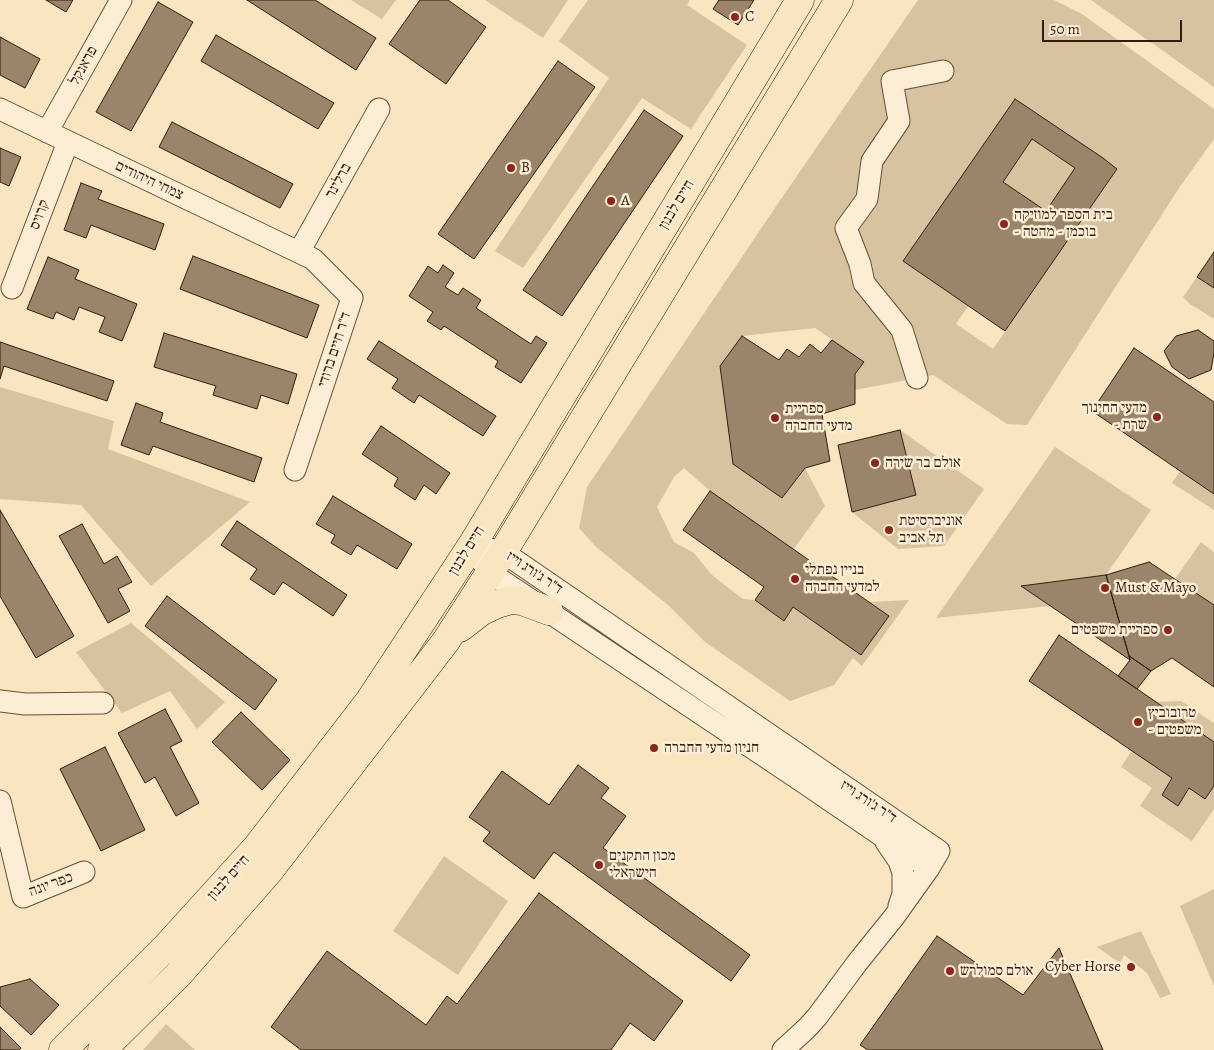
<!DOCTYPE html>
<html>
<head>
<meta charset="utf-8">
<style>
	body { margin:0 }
	#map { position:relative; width:1214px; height:1050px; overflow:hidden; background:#f9e5bf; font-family:Alegreya,serif }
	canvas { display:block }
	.scale { position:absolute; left:1042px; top:20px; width:140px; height:22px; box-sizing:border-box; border:2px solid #341c0e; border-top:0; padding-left:6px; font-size:15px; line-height:18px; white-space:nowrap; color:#341c0e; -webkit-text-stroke:4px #fbeed5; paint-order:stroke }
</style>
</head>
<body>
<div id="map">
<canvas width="1214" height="1050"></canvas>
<div class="scale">50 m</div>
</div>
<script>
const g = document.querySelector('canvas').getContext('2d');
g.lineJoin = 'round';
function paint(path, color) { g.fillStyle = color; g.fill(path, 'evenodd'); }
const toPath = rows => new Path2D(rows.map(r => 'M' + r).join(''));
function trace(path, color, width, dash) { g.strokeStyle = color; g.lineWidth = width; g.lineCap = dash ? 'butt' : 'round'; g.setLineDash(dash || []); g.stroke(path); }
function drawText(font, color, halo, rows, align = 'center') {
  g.font = font + ' Alegreya,"Frank Ruhl Libre",serif'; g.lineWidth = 5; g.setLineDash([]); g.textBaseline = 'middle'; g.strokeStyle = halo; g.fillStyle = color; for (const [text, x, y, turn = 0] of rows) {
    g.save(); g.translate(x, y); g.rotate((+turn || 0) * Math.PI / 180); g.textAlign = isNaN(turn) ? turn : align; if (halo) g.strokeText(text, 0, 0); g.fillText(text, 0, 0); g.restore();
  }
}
paint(toPath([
	[351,0,396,0,382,19],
	[485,0,568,0,543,38],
	[588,0,690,0,687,5,747,45,691,129,642,98,523,268,495,251,609,78,559,41],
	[918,0,1054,0,1082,14,1214,109,1214,139,1179,188,1027,425,1007,424,933,375,855,390,855,375,864,362,815,328,742,336,720,366,733,464,782,498,805,468,825,506,793,550,710,491,684,468,674,477,657,507,674,542,694,553,712,575,743,599,755,600,784,621,793,607,861,655,889,616,870,602,909,600,862,666,853,658,834,685,790,701,705,642,668,605,596,547,579,528,587,487,781,199],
	[1015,99,1117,170,993,349,956,324,968,306,903,261],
	[1091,0,1214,0,1214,87],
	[1032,139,1075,168,1046,211,1003,182],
	[1197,277,1214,288,1214,319,1190,304,1183,297],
	[0,387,114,421,108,449,250,502,151,586,81,505,0,499],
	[900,430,984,489,944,546,898,549,852,512,916,495],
	[1055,447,1151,510,1106,575,1022,586,1050,606,936,618],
	[1180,471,1214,494,1214,510,1172,483],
	[1201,542,1214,552,1214,605,1175,579],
	[131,623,225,702,197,729,170,691,122,713,76,652],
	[1181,701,1214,723,1214,742,1156,702],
	[1132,750,1172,778,1162,795,1178,806,1189,788,1205,799,1214,786,1214,809,1192,841,1140,806,1152,788,1121,767],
	[444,856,508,901,458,975,393,931],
	[1214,889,1214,986,1180,906],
	[1141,931,1171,994,1160,998,1147,973,1124,955,1120,963,1097,947],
	[166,1024,195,1050,143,1050]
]), '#d8c3a1');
const building = toPath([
	[46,0,73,0,66,12,46,0],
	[247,0,315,0,376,38,356,70,247,0],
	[420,0,448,0,486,27,446,84,389,44,420,0],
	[719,0,754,0,738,25,713,9,719,0],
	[158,2,193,22,131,131,96,112,158,2],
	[216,35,334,103,318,129,201,61,216,35],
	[0,37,40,59,25,88,0,75,0,37],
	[558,61,595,87,474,259,438,234,558,61],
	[1015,99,1103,158,1117,169,1005,331,903,261,1015,99],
	[1032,139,1075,168,1046,211,1003,182,1032,139],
	[644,110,683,136,562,316,523,290,644,110],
	[172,122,293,184,280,208,159,147,172,122],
	[0,148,21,157,9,186,0,182,0,148],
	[81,183,102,191,98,199,164,224,155,250,91,225,86,238,64,230,81,183],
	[1214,252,1214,288,1197,277,1214,252],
	[193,256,319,305,307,338,180,289,193,256],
	[48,257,79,270,75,279,137,304,122,341,99,332,105,317,79,307,74,320,56,312,53,319,27,309,48,257],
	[443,265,454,273,445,287,458,295,463,288,481,300,476,308,531,344,536,336,547,343,521,383,495,367,498,361,444,326,441,330,427,321,433,312,409,296,428,266,438,273,443,265],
	[1198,330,1214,341,1214,353,1211,370,1189,379,1172,367,1164,351,1176,336,1198,330],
	[164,333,297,374,288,404,261,395,257,409,213,395,216,386,154,367,164,333],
	[742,336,779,360,787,349,799,357,810,344,821,353,832,340,864,362,855,374,855,404,822,414,830,461,805,468,782,498,733,464,720,366,742,336],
	[379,341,496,416,483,436,419,395,414,403,392,388,398,379,367,359,379,341],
	[0,342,114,381,107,401,4,366,0,379,0,342],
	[1134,348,1214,402,1214,494,1092,411,1134,348],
	[136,403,163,413,160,422,262,458,254,482,153,446,149,455,121,445,136,403],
	[381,426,450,473,436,494,424,485,415,500,394,486,398,478,362,454,381,426],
	[900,430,916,495,852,512,838,445,900,430],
	[710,491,889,616,861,655,793,607,784,621,755,600,764,587,683,530,710,491],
	[333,496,412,544,397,569,357,545,351,555,331,543,335,535,316,524,333,496],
	[0,510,74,636,36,658,0,596,0,510],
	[237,521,347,595,333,616,283,582,274,595,250,579,257,569,221,545,237,521],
	[82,524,104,564,117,556,132,582,118,589,130,611,108,623,59,536,82,524],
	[1149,562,1214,605,1214,687,1172,658,1151,671,1129,656,1106,575,1149,562],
	[1106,575,1129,656,1130,660,1021,586,1106,575],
	[167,596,277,680,255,710,145,626,167,596],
	[1059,635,1214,742,1214,786,1205,799,1189,788,1178,806,1162,795,1172,778,1029,681,1059,635],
	[1129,656,1151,671,1137,689,1118,676,1130,660,1129,656],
	[165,709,182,741,170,747,199,803,176,816,155,777,145,783,118,733,165,709],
	[241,712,290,760,262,790,212,742,241,712],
	[105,747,145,830,101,851,60,769,105,747],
	[578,765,609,788,601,798,626,816,603,848,750,955,731,981,554,852,534,879,483,841,490,832,469,817,502,771,549,805,578,765],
	[539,893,683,1001,654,1041,630,1023,611,1050,301,1050,271,1027,327,951,426,1025,447,996,457,1004,539,893],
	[937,936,1023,995,1059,948,1103,1050,868,1050,860,1045,937,936],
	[30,979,59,1005,31,1035,0,1006,0,987,30,979],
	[0,1027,21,1048,19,1050,0,1050,0,1027]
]);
paint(building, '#9a856a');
trace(building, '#341c0e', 1);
const minor = toPath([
	[0,109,313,259,352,298,295,470],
	[47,132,121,0],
	[299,252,379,109],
	[12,288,68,142],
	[917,378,902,330,864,283,860,264,846,228,867,199,872,161,899,121,892,81,943,71],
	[472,545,503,552,939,851,929,868,894,917,857,963,817,1017,807,1028,783,1050],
	[481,560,489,572,803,782,929,868],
	[0,701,25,704,103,703],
	[0,801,23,897,84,872],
	[886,842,899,861,903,873,903,894,899,906]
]);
const major = toPath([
	[460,628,482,611,497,604,511,600,522,601,549,611],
	[63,1050,167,946,256,848,370,700,472,545,800,0],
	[102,1050,179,974,270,870,446,641,503,552,839,0]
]);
trace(minor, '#654e3a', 23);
trace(major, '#341c0e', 29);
trace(minor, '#fbeed5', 21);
trace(major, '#f9e5bf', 28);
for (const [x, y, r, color] of [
	[735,17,5,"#8f2418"],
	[511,168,5,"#8f2418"],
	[611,201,5,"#8f2418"],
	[1004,224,5,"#8f2418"],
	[1157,417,5,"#8f2418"],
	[775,418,5,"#8f2418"],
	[875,463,5,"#8f2418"],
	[889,530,5,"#8f2418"],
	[795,579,5,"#8f2418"],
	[1105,588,5,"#8f2418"],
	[1168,630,5,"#8f2418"],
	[1138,722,5,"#8f2418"],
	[654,748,5,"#8f2418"],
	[599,865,5,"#8f2418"],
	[1131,967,5,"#8f2418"],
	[950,971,5,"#8f2418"]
]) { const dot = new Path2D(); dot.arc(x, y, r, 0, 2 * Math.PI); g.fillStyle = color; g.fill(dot); trace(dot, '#fbeed5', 2); }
drawText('15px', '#341c0e', '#fbeed5', [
	["C",745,17],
	["B",521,168],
	["A",621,201],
	["בית הספר למוזיקה",1014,215],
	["- בוכמן - מהטה",1014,232],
	["מדעי החינוך",1147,408,"right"],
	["- שרת",1147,425,"right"],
	["ספריית",785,409],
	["מדעי החברה",785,426],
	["אולם בר שירה",885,463],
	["אוניברסיטת",899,521],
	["תל אביב",899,538],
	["בניין נפתלי",805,570],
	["למדעי החברה",805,587],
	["Must & Mayo",1115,588],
	["ספריית משפטים",1158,630,"right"],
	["טרובוביץ",1148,713],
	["- משפטים",1148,730],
	["חניון מדעי החברה",664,748],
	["מכון התקנים",609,856],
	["הישראלי",609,873],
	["Cyber Horse",1121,967,"right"],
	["אולם סמולרש",960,971]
], 'left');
drawText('15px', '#341c0e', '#fbeed5', [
	["פראנקל",84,66,-61],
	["צמחי היהודים",149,181,25],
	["ברלינר",339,181,-61],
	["חיים לבנון",677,205,-59],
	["קרויס",40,215,-69],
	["ד\"ר חיים ברודי",335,350,-72],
	["חיים לבנון",467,551,-58],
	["ד\"ר ג'ורג וייז",534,573,34],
	["ד\"ר ג'ורג וייז",868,802,34],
	["חיים לבנון",229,878,-48],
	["כפר יונה",51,885,-20]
]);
</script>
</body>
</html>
